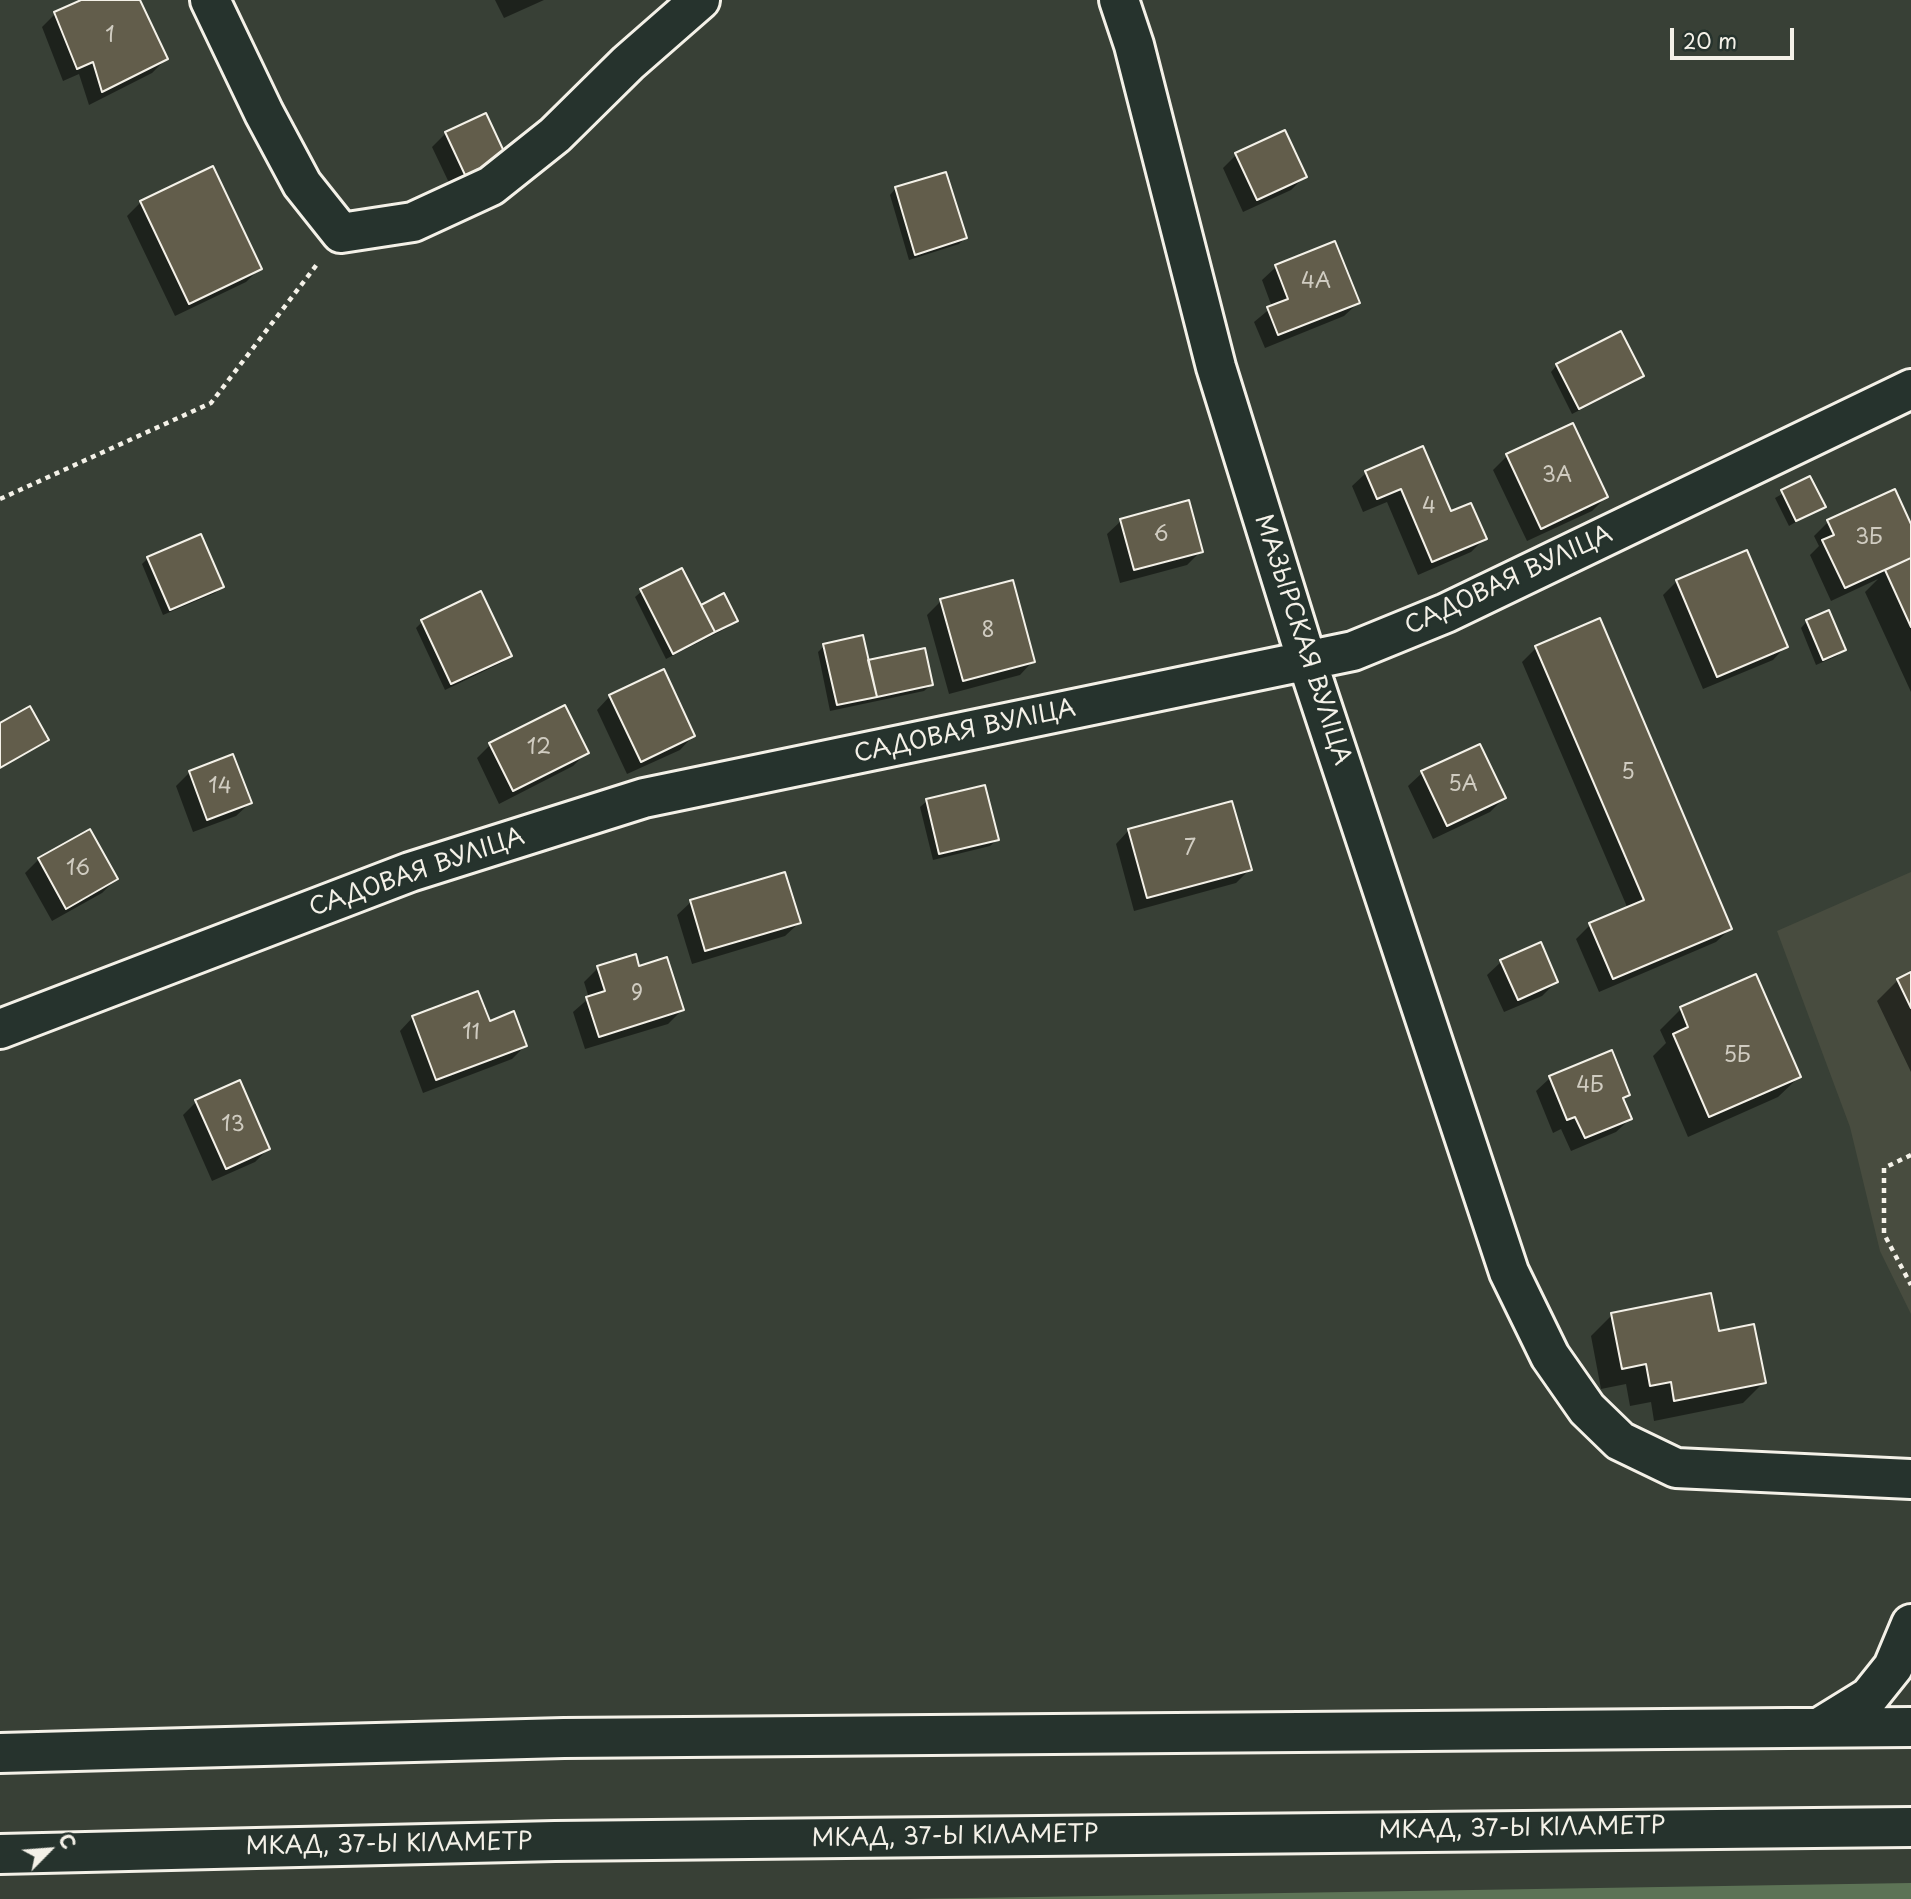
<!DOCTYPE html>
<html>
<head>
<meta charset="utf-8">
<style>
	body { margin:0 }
	#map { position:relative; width:1911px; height:1899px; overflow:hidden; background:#384036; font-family:"Playpen Sans",sans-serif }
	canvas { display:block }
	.north { position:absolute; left:14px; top:1815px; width:70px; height:70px; -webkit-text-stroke:5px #26332d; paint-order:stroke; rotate:65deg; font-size:19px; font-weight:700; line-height:28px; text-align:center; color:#f4f1e8 }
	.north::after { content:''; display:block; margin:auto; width:24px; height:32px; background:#f4f1e8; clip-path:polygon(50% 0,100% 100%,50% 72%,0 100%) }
	.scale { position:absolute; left:1670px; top:28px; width:124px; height:32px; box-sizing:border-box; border:4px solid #f4f1e8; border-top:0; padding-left:9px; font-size:21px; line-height:24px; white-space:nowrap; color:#f4f1e8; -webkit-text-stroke:5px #26332d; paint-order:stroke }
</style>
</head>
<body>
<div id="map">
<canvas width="1911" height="1899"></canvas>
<div class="north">С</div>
<div class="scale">20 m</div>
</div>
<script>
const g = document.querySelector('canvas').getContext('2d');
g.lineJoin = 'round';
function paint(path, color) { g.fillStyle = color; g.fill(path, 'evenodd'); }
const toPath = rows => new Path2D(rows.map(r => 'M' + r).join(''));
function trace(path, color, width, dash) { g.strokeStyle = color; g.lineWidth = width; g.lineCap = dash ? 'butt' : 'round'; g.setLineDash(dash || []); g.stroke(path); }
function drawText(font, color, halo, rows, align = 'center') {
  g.font = font + ' "Playpen Sans",sans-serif'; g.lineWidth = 5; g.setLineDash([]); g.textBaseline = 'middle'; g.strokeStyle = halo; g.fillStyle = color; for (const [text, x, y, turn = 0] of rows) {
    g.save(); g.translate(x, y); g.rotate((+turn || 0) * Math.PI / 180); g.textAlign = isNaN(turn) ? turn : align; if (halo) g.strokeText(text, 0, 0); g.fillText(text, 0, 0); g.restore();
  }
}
paint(toPath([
	[1911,872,1911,1314,1880,1251,1850,1127,1777,931]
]), '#484c3f');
paint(toPath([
	[1911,1883,1911,1899,908,1899]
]), '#5d7356');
paint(toPath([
	[85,0,139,0,166,59,152,73,89,105,79,74,63,81,42,27,55,14],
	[495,0,544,0,504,18],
	[446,133,505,157,452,189,432,147],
	[1236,155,1305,176,1291,190,1243,212,1223,168],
	[896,188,965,238,959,244,909,260,890,195],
	[141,202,260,268,246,282,175,316,127,216],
	[1334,243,1358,303,1344,316,1265,348,1254,322,1272,307,1262,280,1276,267],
	[1557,365,1642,376,1635,382,1572,414,1551,372],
	[1422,448,1450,513,1485,538,1471,552,1418,575,1387,502,1363,512,1352,486,1366,473],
	[1507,456,1606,497,1592,511,1527,541,1493,470],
	[1810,478,1823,506,1789,526,1775,498],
	[1894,491,1911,528,1911,692,1865,592,1878,579,1831,601,1810,555,1819,546,1814,536,1828,522],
	[1121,521,1201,551,1187,565,1120,583,1107,534],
	[148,558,222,586,215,593,163,615,142,564],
	[1677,581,1786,646,1773,660,1703,689,1663,595],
	[642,591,700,607,736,620,729,627,666,659,635,597],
	[941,601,1033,661,1020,675,949,694,927,615],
	[1807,621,1843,650,1837,656,1816,665,1801,628],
	[422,622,509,656,503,662,445,690,416,628],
	[824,646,867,662,931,685,924,691,830,711,818,652],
	[1536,648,1730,929,1716,942,1599,992,1576,939,1590,925,1628,909,1522,662],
	[610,696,693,736,680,750,627,774,597,710],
	[0,725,47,740,0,769],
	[490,745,587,752,573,766,499,804,477,758],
	[190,772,250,803,236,816,193,832,176,786],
	[1422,773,1504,798,1490,812,1433,839,1408,786],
	[927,801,997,840,990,846,933,860,920,807],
	[1129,830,1250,869,1236,883,1134,911,1116,844],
	[89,831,116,879,102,893,52,921,25,873,39,859],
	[691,902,799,923,785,936,692,964,677,915],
	[1501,962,1556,982,1542,996,1504,1012,1487,975],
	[598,968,638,968,682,1010,668,1024,585,1049,573,1012,589,998,584,982],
	[1911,974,1911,1072,1877,1001,1898,980],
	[1681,1009,1799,1077,1778,1097,1688,1137,1653,1056,1666,1043,1660,1030],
	[413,1017,489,1023,525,1046,512,1059,423,1093,400,1031],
	[1550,1078,1628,1095,1622,1100,1630,1119,1616,1132,1571,1151,1561,1129,1553,1133,1536,1091],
	[196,1102,268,1149,255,1162,212,1181,183,1115],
	[1612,1315,1718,1333,1764,1382,1743,1403,1654,1421,1651,1402,1630,1406,1626,1384,1601,1389,1591,1336]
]), '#0007');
const building = toPath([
	[81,0,140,0,168,59,102,92,93,62,77,69,54,12,81,0],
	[486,113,507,158,466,177,445,132,486,113],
	[1285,130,1307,177,1257,200,1235,153,1285,130],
	[213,166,262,269,189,304,140,201,213,166],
	[946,172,967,238,915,255,895,187,946,172],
	[1335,241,1360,303,1278,335,1267,307,1288,299,1275,265,1335,241],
	[1621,331,1644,376,1579,409,1556,364,1621,331],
	[1573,423,1608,497,1541,529,1506,454,1573,423],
	[1423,446,1451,511,1471,503,1487,539,1432,562,1401,489,1377,499,1365,471,1423,446],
	[1810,476,1826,507,1796,521,1781,490,1810,476],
	[1895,489,1911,524,1911,558,1845,588,1822,540,1834,535,1827,520,1895,489],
	[1189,500,1203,552,1134,570,1120,519,1189,500],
	[201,534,224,587,170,610,147,557,201,534],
	[1747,550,1788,647,1717,677,1676,580,1747,550],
	[1911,558,1911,627,1885,570,1911,558],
	[682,568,715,632,673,654,640,589,682,568],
	[1013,580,1035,662,963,681,940,599,1013,580],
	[481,591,512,656,451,684,421,620,481,591],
	[724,593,738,621,715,632,701,605,724,593],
	[1829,610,1846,650,1823,660,1806,620,1829,610],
	[1600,618,1732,929,1613,979,1589,923,1644,900,1535,646,1600,618],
	[863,635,877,697,837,705,823,644,863,635],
	[925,648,933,685,877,697,868,660,925,648],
	[664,669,695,736,641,762,609,695,664,669],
	[565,705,589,753,513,791,489,743,565,705],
	[30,706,49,740,0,768,0,723,30,706],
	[1480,744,1506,798,1447,826,1421,771,1480,744],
	[233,754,252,803,207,820,189,771,233,754],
	[985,785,999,840,939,854,926,799,985,785],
	[1232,801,1252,870,1147,898,1128,829,1232,801],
	[90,829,118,879,66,909,38,858,90,829],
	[785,872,801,923,705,951,690,900,785,872],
	[1541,942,1558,982,1518,1000,1500,960,1541,942],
	[636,954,639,966,667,957,684,1010,599,1037,586,997,605,991,597,966,636,954],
	[1911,972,1911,1008,1897,979,1911,972],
	[1756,974,1801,1077,1709,1117,1673,1034,1688,1027,1680,1007,1756,974],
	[478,991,490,1021,514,1011,527,1046,436,1080,412,1016,478,991],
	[1612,1050,1630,1095,1623,1098,1632,1119,1585,1138,1575,1117,1567,1120,1549,1076,1612,1050],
	[240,1080,270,1149,226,1169,195,1100,240,1080],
	[1711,1293,1719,1331,1754,1324,1766,1383,1674,1401,1671,1382,1650,1386,1646,1364,1622,1369,1611,1313,1711,1293]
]);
paint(building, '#625d4b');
trace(building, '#f4f1e8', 2);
const minor = toPath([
	[210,0,264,113,302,184,341,233,413,222,491,186,555,135,628,63,700,0],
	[1119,0,1134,45,1216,367,1307,661,1509,1272,1550,1356,1587,1409,1620,1441,1676,1468,1911,1479],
	[0,1029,410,872,644,798,1353,651,1446,613,1911,389]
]);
const trunk = toPath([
	[1822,1726,1869,1697,1893,1667,1911,1624],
	[0,1753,564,1738,1911,1727],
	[0,1854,555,1841,1911,1827]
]);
trace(minor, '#f4f1e8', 44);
trace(trunk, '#f4f1e8', 44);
trace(toPath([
	[0,499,211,403,318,263],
	[1911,1155,1884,1168,1884,1234,1911,1285]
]), '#f4f1e8', 4.5, [5, 5]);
trace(minor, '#26332d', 38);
trace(trunk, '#26332d', 38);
drawText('21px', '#d0ccc1', null, [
	["1",110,36],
	["4А",1316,282],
	["3А",1557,476],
	["4",1429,507],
	["6",1161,535],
	["3Б",1869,538],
	["8",988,631],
	["12",539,748],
	["5",1628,773],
	["5A",1463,785],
	["14",220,787],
	["7",1190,849],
	["16",78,869],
	["9",637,994],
	["11",471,1033],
	["5Б",1737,1056],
	["4Б",1590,1086],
	["13",233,1125]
]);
drawText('24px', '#f4f1e8', '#26332d', [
	["САДОВАЯ ВУЛІЦА",1509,581,-25],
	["МАЗЫРСКАЯ ВУЛІЦА",1302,640,72],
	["САДОВАЯ ВУЛІЦА",965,732,-12],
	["САДОВАЯ ВУЛІЦА",417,873,-19],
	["МКАД, 37-Ы КІЛАМЕТР",1522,1829,-1],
	["МКАД, 37-Ы КІЛАМЕТР",955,1837,-1],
	["МКАД, 37-Ы КІЛАМЕТР",389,1845,-1]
]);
</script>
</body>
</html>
